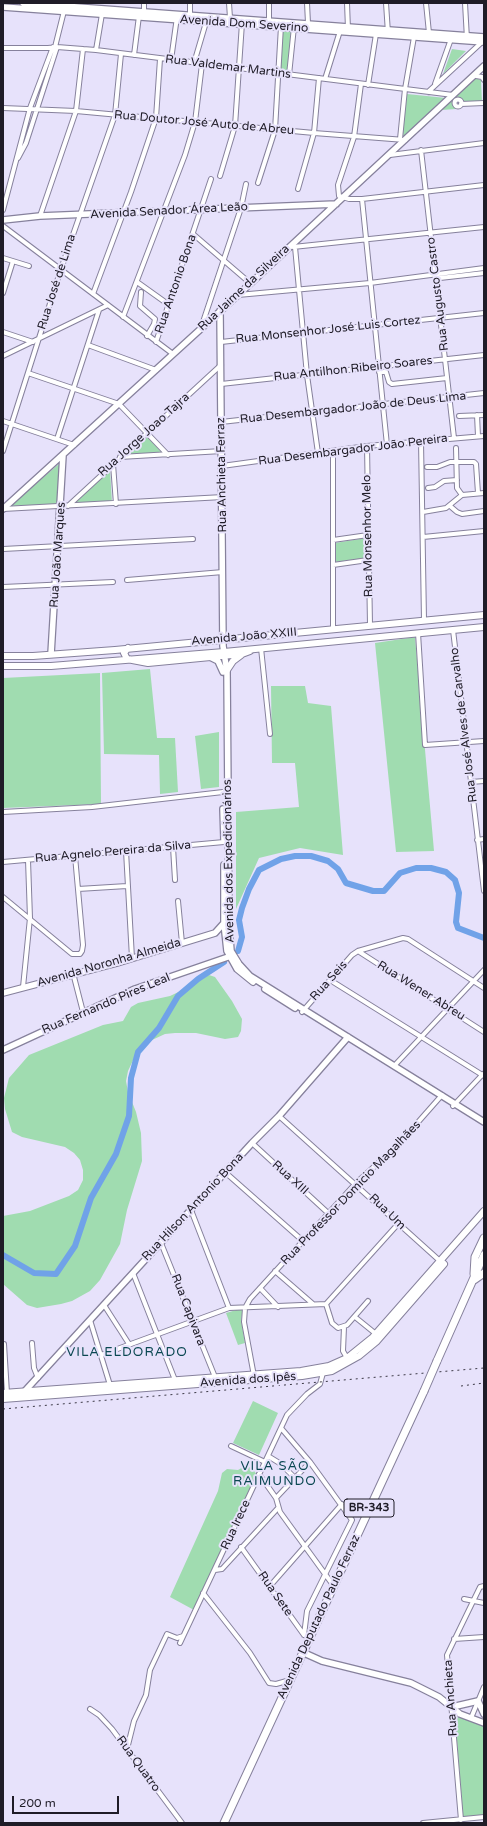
<!DOCTYPE html>
<html>
<head>
<meta charset="utf-8">
<style>
	body { margin:0 }
	#map { position:relative; width:487px; height:1826px; overflow:hidden; background:#e7e2fb; font-family:"Varela Round",sans-serif }
	canvas { display:block }
	.frame { position:absolute; inset:0; border:4px solid #1f1c27; pointer-events:none }
	.scale { position:absolute; left:12px; top:1796px; width:107px; height:18px; box-sizing:border-box; border:2px solid #1f1c27; border-top:0; padding-left:5px; font-size:12px; line-height:14px; white-space:nowrap; color:#1f1c27; -webkit-text-stroke:3px #e7e2fb; paint-order:stroke }
</style>
</head>
<body>
<div id="map">
<canvas width="487" height="1826"></canvas>
<div class="frame"></div>
<div class="scale">200 m</div>
</div>
<script>
const g = document.querySelector('canvas').getContext('2d');
g.lineJoin = 'round';
function paint(path, color) { g.fillStyle = color; g.fill(path, 'evenodd'); }
const toPath = rows => new Path2D(rows.map(r => 'M' + r).join(''));
function trace(path, color, width, dash) { g.strokeStyle = color; g.lineWidth = width; g.lineCap = dash ? 'butt' : 'round'; g.setLineDash(dash || []); g.stroke(path); }
function drawText(font, color, halo, rows, align = 'center') {
  g.font = font + ' "Varela Round",sans-serif'; g.lineWidth = 4; g.setLineDash([]); g.textBaseline = 'middle'; g.strokeStyle = halo; g.fillStyle = color; for (const [text, x, y, turn = 0] of rows) {
    g.save(); g.translate(x, y); g.rotate((+turn || 0) * Math.PI / 180); g.textAlign = isNaN(turn) ? turn : align; if (halo) g.strokeText(text, 0, 0); g.fillText(text, 0, 0); g.restore();
  }
}
paint(toPath([
	[282,30,291,30,288,72,280,71],
	[452,49,466,51,443,74],
	[475,78,481,80,482,102,463,103,461,99,457,98,453,102,456,109,442,110],
	[407,94,446,98,403,139,404,112],
	[146,434,162,453,125,455],
	[60,463,58,505,10,506,18,499],
	[110,470,112,503,73,505],
	[366,538,366,558,335,562,335,543],
	[415,637,434,851,396,852,375,643],
	[150,669,157,738,175,738,178,792,160,794,159,755,104,754,102,673],
	[100,673,101,804,3,808,3,678],
	[271,686,305,686,308,703,331,706,343,855,300,848,259,858,236,909,236,812,299,807,295,763,272,763],
	[219,732,219,787,201,789,195,736],
	[209,975,215,977,232,1001,242,1019,241,1031,238,1037,225,1039,196,1033,175,1033,165,1034,152,1040,137,1052,128,1071,126,1081,128,1092,136,1112,141,1133,142,1161,127,1210,120,1244,100,1280,90,1291,72,1301,61,1304,37,1308,27,1305,3,1284,3,1216,30,1211,69,1196,78,1190,83,1180,83,1170,80,1160,74,1153,65,1147,22,1137,12,1132,5,1109,4,1098,9,1078,29,1055,103,1025,123,1021,131,1007,138,1003,170,996,191,986],
	[243,1308,241,1320,245,1343,238,1345,226,1313],
	[253,1401,278,1413,259,1455,233,1443],
	[245,1466,252,1468,257,1475,194,1610,170,1597,218,1491,222,1473,227,1469,238,1470],
	[455,1715,484,1725,484,1816,463,1818]
]), '#a0dcb0');
trace(toPath([
	[238,951,242,937,239,920,242,908,249,889,259,870,281,859,295,856,311,856,328,861,338,869,346,883,373,891,384,891,400,873,416,868,431,868,446,872,455,880,459,893,456,922,458,928,484,938],
	[3,1255,34,1273,56,1274,75,1246,91,1198,116,1154,129,1116,131,1078,138,1052,159,1028,178,996,198,979,224,962]
]), '#70a2e8', 6);
const street = toPath([
	[144,3,144,11],
	[190,3,190,15],
	[229,3,230,18],
	[269,3,269,21],
	[307,3,308,23],
	[347,3,348,29],
	[386,3,388,33],
	[426,3,429,33],
	[465,3,467,39],
	[55,47,64,11],
	[3,48,48,48,57,47,96,50,453,95],
	[96,50,102,14],
	[134,55,139,16],
	[171,60,177,17],
	[194,63,207,19],
	[289,75,294,27],
	[476,76,482,77,484,80],
	[325,79,340,31],
	[361,84,354,137,338,185,339,196,349,199,362,199,484,185],
	[435,84,451,39],
	[368,85,376,34],
	[428,92,482,42],
	'454.5 103a3.5 3.5 0 1 1 7 0a3.5 3.5 0 1 1-7 0Z',
	[461,104,484,103],
	[3,108,76,111,314,133,405,140],
	[400,139,405,89,414,37],
	[421,150,454,438],
	[390,155,484,143],
	[18,158,26,143,57,47],
	[220,176,235,126,242,23],
	[258,183,275,130,281,26],
	[298,189,314,133,319,78],
	[362,199,387,445],
	[3,210,30,108,53,47],
	[40,216,76,111,83,49],
	[3,226,173,354],
	[193,234,250,283],
	[293,247,484,227],
	[295,247,307,375,318,453],
	[3,258,29,266],
	[435,276,440,278,484,273],
	[137,282,165,302],
	[141,292,140,306,155,319,154,324,147,336],
	[3,293,13,261],
	[93,294,131,192,156,118,160,59],
	[238,295,370,283,484,268],
	[123,317,185,155,195,122,202,64],
	[201,328,241,208,246,184],
	[3,332,33,342],
	[156,342,211,179],
	[221,342,484,313],
	[88,345,156,370],
	[3,356,108,305],
	[379,372,386,372,389,382,392,384,447,378],
	[28,373,119,404,168,455],
	[221,384,484,355],
	[477,415,478,436],
	[459,416,484,415],
	[3,421,74,445],
	[221,422,484,393],
	[57,439,99,310],
	[421,441,424,620],
	[367,446,370,625],
	[456,448,457,488,462,495],
	[3,451,61,269,115,115,121,54],
	[120,457,222,451],
	[113,464,116,504],
	[222,466,367,446,484,436],
	[427,467,437,467,450,462,474,462,476,464,478,493],
	[428,488,435,487,444,481,457,480],
	[68,506,221,365],
	[450,506,457,512,462,514,484,511],
	[3,509,223,497],
	[423,512,446,508,462,495,484,493],
	[423,537,484,531],
	[333,540,368,535],
	[3,549,193,539],
	[333,565,368,560],
	[127,580,223,572],
	[3,587,113,582],
	[333,629,333,451],
	[453,630,484,891],
	[418,633,425,745,484,741],
	[261,648,270,734],
	[471,782,484,781],
	[3,812,92,807,223,792],
	[477,840,484,839],
	[173,847,175,880],
	[126,851,132,958],
	[3,862,224,842],
	[78,889,127,886],
	[3,897,72,954,80,954,82,951,83,945,75,856],
	[178,901,182,943],
	[358,951,484,1032],
	[73,973,83,1012],
	[330,980,484,1076],
	[23,987,30,918,28,860],
	[302,1012,352,955,358,951,403,938,408,939,484,988],
	[394,1066,484,970],
	[453,1106,483,1074],
	[279,1116,440,1261],
	[252,1143,328,1213],
	[226,1173,303,1241],
	[191,1210,229,1308],
	[161,1243,215,1377],
	[275,1271,313,1304],
	[133,1273,175,1380],
	[260,1288,278,1307],
	[326,1304,398,1224],
	[326,1304,332,1323,338,1328,347,1325,368,1301],
	[104,1305,129,1344],
	[355,1317,376,1334],
	[90,1320,110,1385],
	[344,1327,343,1351,347,1358],
	[32,1343,34,1368,38,1378],
	[4,1344,7,1393],
	[101,1355,229,1308,326,1304],
	[254,1376,244,1322,245,1308,250,1299,356,1183,397,1146,442,1095],
	[281,1428,310,1462,352,1520,307,1611,304,1635],
	[231,1446,265,1462],
	[268,1456,281,1464,295,1478],
	[259,1474,276,1498,280,1512,333,1585],
	[276,1498,310,1462],
	[241,1547,304,1635],
	[215,1570,222,1569,278,1508],
	[270,1586,342,1504],
	[203,1593,250,1653,269,1683,276,1684,290,1680],
	[464,1599,484,1603],
	[454,1639,484,1637],
	[180,1643,287,1415,307,1394,320,1384,323,1373],
	[90,1709,99,1715,112,1729,182,1823],
	[471,1718,484,1687],
	[127,1749,134,1721,146,1695,150,1670,167,1634,177,1638,183,1636],
	[461,1820,447,1655,480,1587,484,1586],
	[423,1823,484,1817]
]);
const secondary = toPath([
	[23,3,484,37],
	[3,7,484,42],
	[3,220,40,216,336,204],
	[220,311,223,646,227,672,229,926,231,951,239,964,250,976,484,1122],
	[3,509,238,295,484,66],
	[51,654,63,455],
	[210,657,218,661,223,672],
	[223,809,224,840],
	[224,865,224,923,227,951,237,969,253,982],
	[265,989,295,1008],
	[3,993,117,963,215,933,224,923],
	[3,1050,135,989,231,956],
	[23,1394,24,1392,133,1273,252,1143,279,1116,348,1037],
	[302,1652,322,1661,411,1683,439,1697,460,1714,484,1723],
	[452,1707,478,1701,484,1714]
]);
const primary = toPath([
	[128,648,124,653,127,659,148,663,242,654,250,651],
	[3,656,33,656,115,650,484,615],
	[3,666,51,666,224,652,484,627],
	[227,670,233,661,241,655],
	[3,1393,301,1371,329,1366,347,1358,373,1337,484,1211],
	[3,1399,302,1376,332,1371,359,1356,376,1342,444,1264,440,1261]
]);
const highway = toPath([
	[474,1274,475,1257,484,1238],
	[474,1280,484,1273],
	[437,1361,484,1255],
	[224,1823,424,1391]
]);
trace(street, '#86819c', 6);
trace(secondary, '#86819c', 8);
trace(primary, '#86819c', 8);
trace(highway, '#86819c', 9);
trace(street, '#fff', 4);
trace(secondary, '#fff', 5.5);
trace(primary, '#fff', 6);
trace(highway, '#fff', 7);
trace(toPath([
	[461,1386,484,1383],
	[3,1409,484,1368]
]), '#3b3845', 1, [2, 4]);
const highwayBridge = toPath([
	[424,1391,437,1361]
]);
trace(highwayBridge, '#86819c', 9, []);
trace(highwayBridge, '#fff', 7);
for (const [x, y, w] of [
	[369,1508,50]
]) { const box = new Path2D(); box.roundRect(x - w / 2, y - 9, w, 18, 3); g.fillStyle = '#e7e2fb'; g.fill(box); trace(box, '#1f1c27', 1); }
drawText('bold 11px', '#1f1c27', null, [
	["BR-343",369,1508]
]);
drawText('12px', '#1f1c27', '#e7e2fb', [
	["Avenida Dom Severino",244,24,4],
	["Rua Valdemar Martins",228,67,7],
	["Rua Doutor José Auto de Abreu",204,123,5],
	["Avenida Senador Área Leão",169,211,-3],
	["Rua José de Lima",57,282,-72],
	["Rua Antonio Bona",176,284,-71],
	["Rua Jaime da Silveira",244,288,-43],
	["Rua Augusto Castro",438,294,-97],
	["Rua Monsenhor José Luis Cortez",328,330,-6],
	["Rua Antilhon Ribeiro Soares",353,369,-6],
	["Rua Desembargador João de Deus Lima",353,408,-6],
	["Rua Jorge Joao Tajra",144,435,-42],
	["Rua Desembargador João Pereira",353,450,-7],
	["Rua Anchieta Ferraz",222,475,-91],
	["Rua Monsenhor Melo",368,536,-91],
	["Rua João Marques",58,555,-86],
	["Avenida João XXIII",244,637,-5],
	["Rua José Alves de Carvalho",464,725,-97],
	["Rua Agnelo Pereira da Silva",113,852,-5],
	["Avenida dos Expedicionários",229,861,-91],
	["Avenida Noronha Almeida",109,963,-16],
	["Rua Seis",329,981,-48],
	["Rua Wener Abreu",421,991,32],
	["Rua Fernando Pires Leal",106,1004,-23],
	["Rua XIII",290,1178,42],
	["Rua Professor Domicio Magalhães",351,1193,-46],
	["Rua Hilson Antonio Bona",193,1207,-47],
	["Rua Um",387,1212,44],
	["Rua Capivara",188,1310,69],
	["Avenida dos Ipês",248,1380,-4],
	["Rua Irece",236,1525,-65],
	["Rua Sete",275,1594,55],
	["Avenida Deputado Paulo Ferraz",319,1617,-65],
	["Rua Anchieta",451,1698,-94],
	["Rua Quatro",138,1764,54]
]);
g.letterSpacing = '1px';
drawText('13px', '#0b4852', '#e7e2fb', [
	["VILA ELDORADO",127,1353],
	["VILA SÃO",275,1467],
	["RAIMUNDO",275,1482]
]);
g.letterSpacing = '0px';
</script>
</body>
</html>
